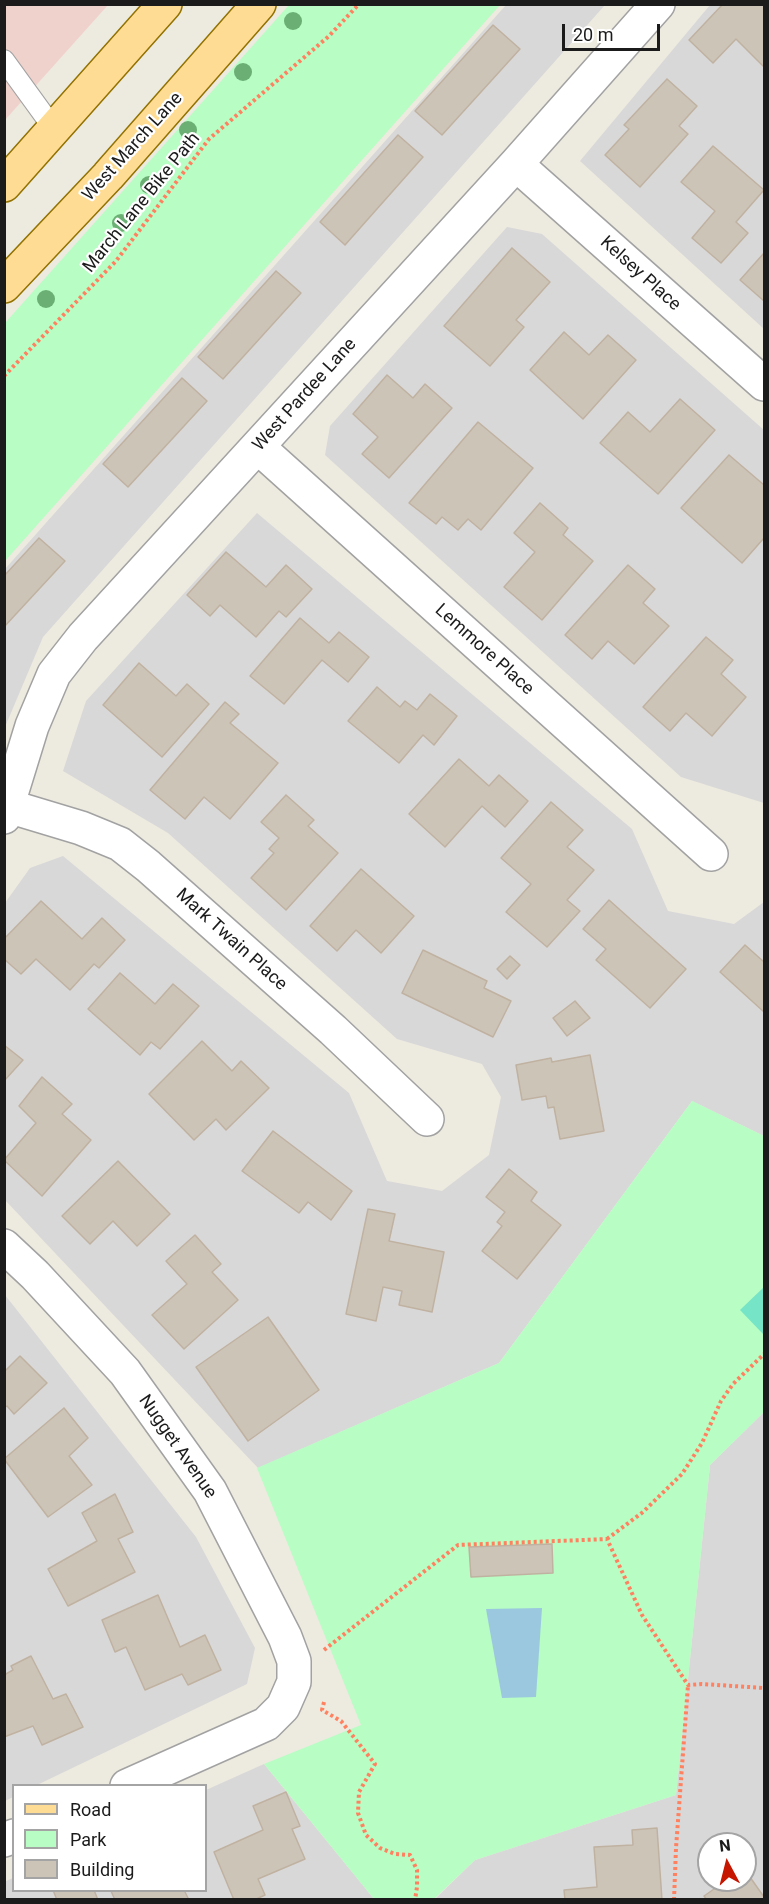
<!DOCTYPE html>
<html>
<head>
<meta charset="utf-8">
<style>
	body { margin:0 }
	#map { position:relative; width:769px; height:1904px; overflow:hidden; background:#edeadf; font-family:Roboto,sans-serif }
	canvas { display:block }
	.frame { position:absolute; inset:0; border:6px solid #1b1b1b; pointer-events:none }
	.legend { position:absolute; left:12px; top:1784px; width:195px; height:108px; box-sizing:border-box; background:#fff; border:2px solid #a4a4a4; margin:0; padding:8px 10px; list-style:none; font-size:18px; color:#1b1b1b }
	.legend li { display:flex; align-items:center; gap:12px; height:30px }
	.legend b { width:30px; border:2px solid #a4a4a4 }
	.north { position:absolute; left:697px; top:1832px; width:60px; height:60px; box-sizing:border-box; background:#fff; border:2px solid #a4a4a4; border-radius:50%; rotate:353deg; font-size:16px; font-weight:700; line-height:24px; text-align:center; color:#1b1b1b }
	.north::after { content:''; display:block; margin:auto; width:21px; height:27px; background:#c61600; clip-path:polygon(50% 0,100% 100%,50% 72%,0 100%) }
	.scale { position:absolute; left:562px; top:24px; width:98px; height:27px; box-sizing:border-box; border:3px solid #1b1b1b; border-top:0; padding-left:8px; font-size:18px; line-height:21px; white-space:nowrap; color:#1b1b1b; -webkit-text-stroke:4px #fff; paint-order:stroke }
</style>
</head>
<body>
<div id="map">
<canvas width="769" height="1904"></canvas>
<div class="frame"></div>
<ul class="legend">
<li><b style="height:8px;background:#ffdc93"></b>Road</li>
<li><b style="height:16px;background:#b7fdc4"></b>Park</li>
<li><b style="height:16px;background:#cdc4b8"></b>Building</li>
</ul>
<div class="north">N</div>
<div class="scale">20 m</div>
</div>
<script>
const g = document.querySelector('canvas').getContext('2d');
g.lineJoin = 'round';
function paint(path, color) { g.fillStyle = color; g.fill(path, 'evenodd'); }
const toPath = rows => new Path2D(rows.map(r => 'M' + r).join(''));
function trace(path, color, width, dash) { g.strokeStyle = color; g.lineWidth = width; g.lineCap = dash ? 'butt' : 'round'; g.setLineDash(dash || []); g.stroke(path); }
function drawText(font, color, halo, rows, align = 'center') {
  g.font = font + ' Roboto,sans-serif'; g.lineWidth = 4.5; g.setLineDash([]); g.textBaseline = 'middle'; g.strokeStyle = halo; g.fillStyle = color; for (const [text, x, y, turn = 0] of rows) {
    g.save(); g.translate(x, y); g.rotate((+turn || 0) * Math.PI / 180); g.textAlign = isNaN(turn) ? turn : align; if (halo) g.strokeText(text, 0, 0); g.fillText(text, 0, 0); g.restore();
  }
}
paint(toPath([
	[506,5,605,5,43,637,5,727,5,569],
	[710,5,764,5,764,329,580,161],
	[507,227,542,234,764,430,764,803,681,777,325,455,330,426],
	[257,513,632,829,668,911,734,924,764,902,764,1136,692,1101,499,1363,258,1468,5,1200,5,903,30,868,63,856,349,1093,387,1181,442,1191,489,1155,501,1097,482,1064,397,1039,168,833,63,771,86,701],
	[5,1295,196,1537,255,1648,247,1684,37,1785,14,1786,13,1797,5,1801],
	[764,1412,764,1899,434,1900,475,1860,676,1795,710,1465],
	[709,1844,745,1844,745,1880,709,1880],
	[264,1764,374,1899,5,1900,4,1882,13,1878,14,1890,206,1890,206,1790]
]), '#d9d8d8');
paint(toPath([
	[5,5,108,5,5,120]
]), '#f0d2cc');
paint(toPath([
	[289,5,500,5,5,561,5,323],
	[692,1101,764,1136,764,1412,710,1465,676,1795,475,1860,434,1899,374,1899,264,1764,361,1725,257,1468,499,1363]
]), '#b7fdc4');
paint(toPath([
	[764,1287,764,1335,740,1310]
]), '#76e4c6');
paint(toPath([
	[542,1608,536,1697,502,1698,486,1609]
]), '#9bc8df');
const building = toPath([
	[723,4,764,4,764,67,736,39,713,63,689,40,723,4],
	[493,25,520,49,442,135,415,111,493,25],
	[667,79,697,106,679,126,688,134,640,187,605,155,629,129,624,125,667,79],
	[398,135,423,157,345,245,320,222,398,135],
	[713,146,764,190,736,222,748,233,721,263,692,238,715,211,681,182,713,146],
	[512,248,550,282,516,320,524,327,490,366,444,326,512,248],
	[764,253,764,301,740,280,764,253],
	[276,271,301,293,223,379,198,357,276,271],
	[564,332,589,355,608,335,636,360,583,419,530,370,564,332],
	[387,375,413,398,425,384,452,408,389,478,362,454,378,437,353,414,387,375],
	[182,378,207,401,128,487,103,464,182,378],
	[680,399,715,430,658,494,600,443,628,412,650,432,680,399],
	[478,422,533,468,481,530,468,519,458,530,442,517,436,524,409,503,478,422],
	[729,455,764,485,764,538,742,563,681,508,729,455],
	[540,503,568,528,563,535,593,561,542,620,504,587,535,552,514,533,540,503],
	[39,538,65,561,4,627,4,576,39,538],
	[226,552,266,587,286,565,312,589,286,617,279,611,256,637,220,605,210,616,187,595,226,552],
	[628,565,655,589,643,603,669,626,634,664,608,641,592,659,565,635,628,565],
	[300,618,329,643,339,632,369,657,348,682,322,660,284,704,250,676,300,618],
	[706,637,733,660,721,674,746,697,712,736,686,713,670,731,643,707,706,637],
	[139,663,176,696,187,684,209,704,162,757,103,705,139,663],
	[377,687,400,707,405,701,417,710,430,694,457,716,434,745,423,735,399,763,348,721,377,687],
	[225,702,239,714,230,723,278,763,230,819,204,797,185,819,150,790,225,702],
	[459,759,489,786,499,775,528,801,505,827,482,806,445,847,409,814,459,759],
	[286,795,314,820,308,826,338,853,286,910,251,878,274,853,269,849,279,838,261,822,286,795],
	[551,802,583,830,567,847,594,870,567,900,580,911,547,947,506,912,531,884,501,858,551,802],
	[361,869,414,916,381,953,356,930,337,951,310,926,361,869],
	[609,900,686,969,650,1008,596,960,606,949,583,929,609,900],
	[41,901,82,939,102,918,125,940,99,968,94,964,70,990,36,959,21,974,4,959,4,939,41,901],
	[745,945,764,962,764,1012,720,972,745,945],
	[423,950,487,981,484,988,511,1001,493,1037,402,993,423,950],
	[510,956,520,965,507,979,497,969,510,956],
	[120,973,155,1004,173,984,199,1006,160,1049,151,1042,140,1055,88,1009,120,973],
	[575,1001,590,1018,567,1036,553,1018,575,1001],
	[202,1041,232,1071,241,1061,269,1088,226,1130,216,1119,194,1140,149,1094,202,1041],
	[4,1045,23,1060,4,1081,4,1045],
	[590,1055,604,1131,560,1139,554,1107,548,1108,546,1096,522,1100,516,1065,551,1058,552,1062,590,1055],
	[42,1077,72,1104,62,1114,91,1140,42,1196,4,1160,36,1123,19,1106,42,1077],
	[273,1131,352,1191,331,1220,308,1202,299,1213,242,1171,273,1131],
	[118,1161,170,1214,137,1246,113,1221,90,1244,62,1216,118,1161],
	[509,1169,537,1192,531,1201,561,1225,517,1279,482,1251,502,1226,497,1222,505,1212,486,1197,509,1169],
	[368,1209,395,1214,389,1241,444,1252,432,1312,399,1305,402,1291,383,1287,376,1321,346,1314,368,1209],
	[195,1235,221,1264,212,1272,238,1300,184,1349,152,1315,187,1284,166,1261,195,1235],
	[268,1317,319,1390,248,1441,196,1367,268,1317],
	[20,1356,47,1383,14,1414,7,1406,4,1408,4,1372,20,1356],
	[64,1408,88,1438,69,1456,92,1485,48,1517,4,1459,64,1408],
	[115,1494,133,1532,118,1539,135,1572,68,1606,48,1569,97,1541,82,1513,115,1494],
	[552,1544,553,1573,471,1577,469,1547,552,1544],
	[158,1595,180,1647,205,1635,221,1670,188,1685,182,1674,145,1690,126,1647,115,1652,102,1620,158,1595],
	[31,1656,53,1699,66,1694,83,1727,42,1745,33,1726,4,1737,4,1675,13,1670,11,1666,31,1656],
	[286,1792,300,1826,292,1829,305,1859,258,1879,265,1895,254,1900,234,1900,214,1852,263,1830,253,1806,286,1792],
	[657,1828,662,1900,565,1900,564,1890,597,1887,594,1847,633,1845,632,1830,657,1828],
	[745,1870,764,1897,764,1900,707,1900,704,1896,727,1880,745,1880,745,1870],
	[53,1890,94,1890,98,1900,57,1900,53,1890],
	[113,1890,184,1890,189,1900,115,1900,111,1891,113,1890]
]);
paint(building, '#cdc4b8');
trace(building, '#c0b2a1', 1.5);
const lane = toPath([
	[4,60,54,129]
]);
const street = toPath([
	[516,164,764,384],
	[258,447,711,854],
	[8,806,81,828,120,844,148,866,333,1030,427,1119],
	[4,817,32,726,54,674,83,637,516,164,658,4],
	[4,1246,35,1275,125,1372,210,1491,285,1637,294,1661,294,1682,283,1707,266,1724,127,1786],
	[4,1840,14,1836]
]);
const primary = toPath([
	[4,185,165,4],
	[4,286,108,176,259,4]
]);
trace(lane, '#a2a2a2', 22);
trace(street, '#a2a2a2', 36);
trace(primary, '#927200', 36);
trace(toPath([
	[4,376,116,261,209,139,329,36,359,4],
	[607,1539,643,1512,682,1474,702,1443,721,1401,733,1384,764,1354],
	[324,1650,458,1545,607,1539,642,1615,688,1685,702,1684,764,1688],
	[324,1702,322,1710,341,1721,375,1764,359,1792,358,1813,366,1835,380,1848,395,1854,410,1855,417,1870,417,1887,415,1900],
	[674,1900,676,1848,688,1685]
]), '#ff815f', 4, [3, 3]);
trace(lane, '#fff', 20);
trace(street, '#fff', 33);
trace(primary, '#ffdc93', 33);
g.fillStyle = '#6caf74';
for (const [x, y] of [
	[293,21],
	[243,72],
	[188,130],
	[149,185],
	[121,223],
	[46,299]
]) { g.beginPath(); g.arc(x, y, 9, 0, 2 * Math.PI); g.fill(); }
drawText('18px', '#1b1b1b', '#fff', [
	["West March Lane",133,147,-48],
	["March Lane Bike Path",142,203,-51],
	["Kelsey Place",640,274,42],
	["West Pardee Lane",305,395,-48],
	["Lemmore Place",484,650,42],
	["Mark Twain Place",231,940,42],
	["Nugget Avenue",177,1447,55]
]);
</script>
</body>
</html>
